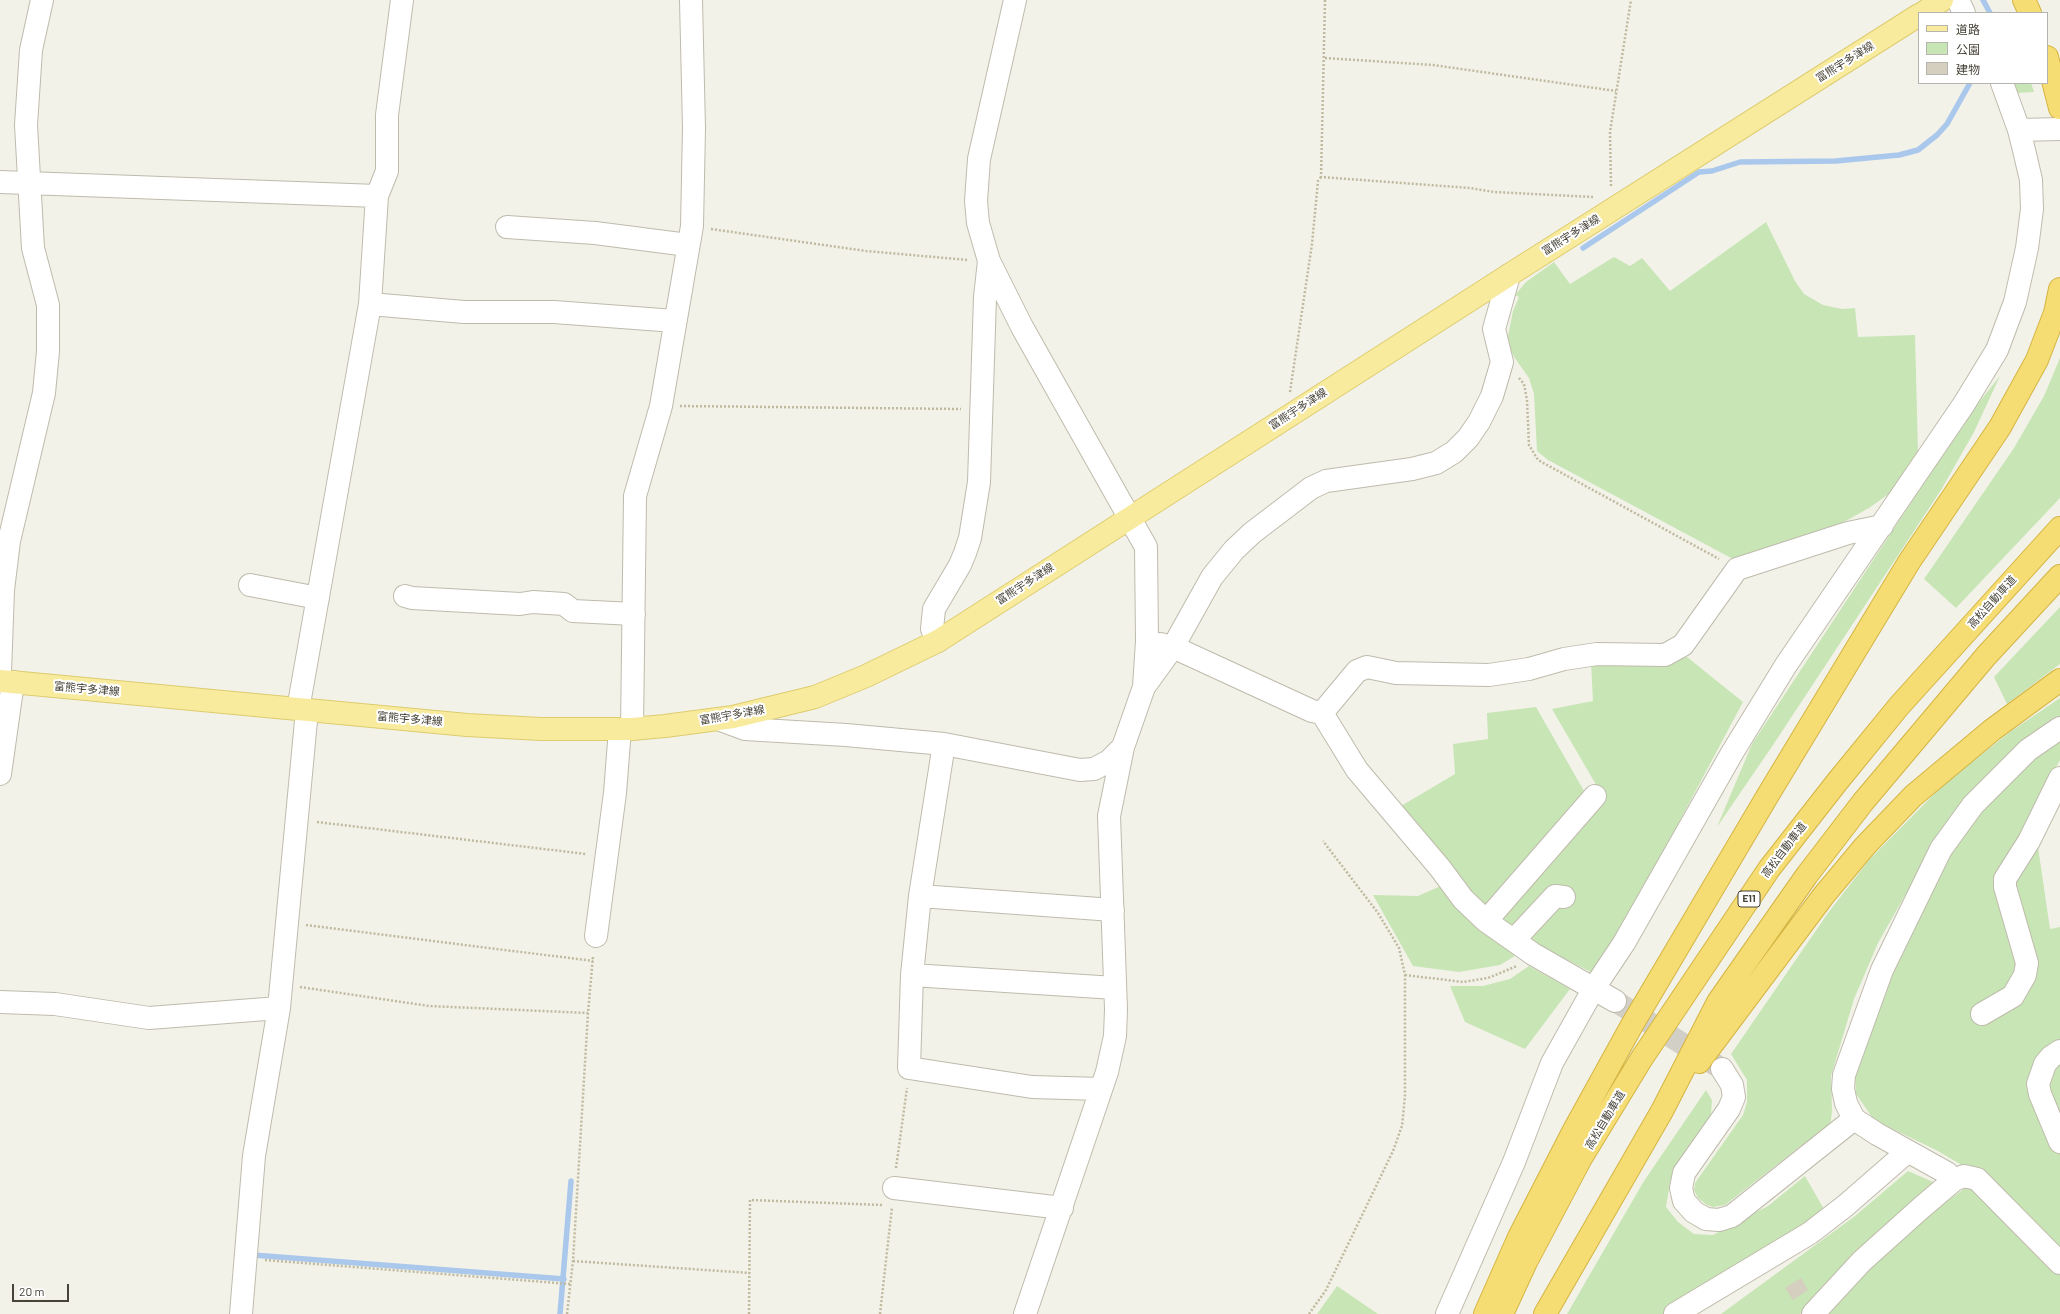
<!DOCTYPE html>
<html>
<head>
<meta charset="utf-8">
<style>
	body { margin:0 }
	#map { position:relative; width:2060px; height:1314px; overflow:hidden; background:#f3f2e9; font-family:Barlow,"Noto Sans JP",sans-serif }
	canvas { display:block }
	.legend { position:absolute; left:1918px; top:12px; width:130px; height:72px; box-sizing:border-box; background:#fff; border:1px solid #b5b4af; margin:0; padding:5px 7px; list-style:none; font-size:12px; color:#474338 }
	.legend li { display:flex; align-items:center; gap:8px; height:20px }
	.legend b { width:20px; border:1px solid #b5b4af }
	.scale { position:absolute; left:12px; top:1284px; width:57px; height:18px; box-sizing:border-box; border:2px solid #474338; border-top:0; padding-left:5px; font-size:12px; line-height:14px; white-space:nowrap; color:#474338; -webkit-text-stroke:3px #fff; paint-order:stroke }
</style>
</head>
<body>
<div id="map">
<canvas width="2060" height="1314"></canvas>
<ul class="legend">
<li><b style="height:5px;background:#f8eb9e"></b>道路</li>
<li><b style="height:11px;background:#c8e5b5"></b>公園</li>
<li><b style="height:11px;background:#d4cfbf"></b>建物</li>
</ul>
<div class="scale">20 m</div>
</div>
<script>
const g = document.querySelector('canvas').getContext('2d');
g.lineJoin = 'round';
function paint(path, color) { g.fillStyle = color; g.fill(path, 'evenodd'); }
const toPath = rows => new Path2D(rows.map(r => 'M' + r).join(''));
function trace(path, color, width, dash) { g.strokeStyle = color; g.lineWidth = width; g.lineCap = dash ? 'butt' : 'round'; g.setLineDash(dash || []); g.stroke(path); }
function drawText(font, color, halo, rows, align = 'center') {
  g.font = font + ' Barlow,"Noto Sans JP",sans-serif'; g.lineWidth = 4; g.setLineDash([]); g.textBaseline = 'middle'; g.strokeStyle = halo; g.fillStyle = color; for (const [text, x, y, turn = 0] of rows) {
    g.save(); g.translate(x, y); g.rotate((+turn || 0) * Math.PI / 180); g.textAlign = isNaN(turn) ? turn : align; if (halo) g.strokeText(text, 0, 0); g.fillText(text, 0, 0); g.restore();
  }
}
paint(toPath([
	[2012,83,2031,83,2034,92,2015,93],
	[1766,222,1795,281,1804,294,1823,305,1842,309,1855,308,1858,337,1915,335,1918,452,1897,488,1869,508,1817,537,1733,559,1548,460,1537,451,1534,394,1529,378,1514,357,1507,341,1513,311,1519,297,1515,295,1526,282,1554,262,1570,284,1614,257,1630,266,1642,258,1670,291],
	[2060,358,2060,498,1956,608,1924,579,2014,448,2044,396],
	[2000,376,1974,432,1941,490,1773,745,1717,827,1752,744,1968,416],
	[2060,607,2060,664,2007,704,1994,677],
	[1687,657,1743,702,1654,869,1617,935,1591,972,1520,936,1498,917,1602,795,1552,709,1593,701,1591,663,1666,663],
	[2060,698,2060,717,2022,741,1966,797,1937,839,1878,943,1854,999,1831,1076,1832,1111,1830,1128,1808,1147,1802,1145,1725,1205,1713,1207,1707,1205,1698,1198,1694,1190,1695,1183,1743,1115,1747,1102,1747,1080,1731,1054,1828,913,1869,860,1945,783,2010,732],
	[1536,707,1588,798,1489,912,1401,806,1455,774,1453,744,1488,739,1487,713],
	[2060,741,2060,760,1996,880,2027,981,2009,883,2038,847,2050,929,2060,927,2060,1314,1824,1314,1864,1269,1930,1213,1974,1182,1960,1164,1936,1150,1874,1120,1856,1094,1855,1074,1897,958,1952,851,1974,820,2021,769],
	[1443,885,1518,954,1500,965,1459,972,1413,966,1373,895,1418,896],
	[1529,966,1570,989,1525,1049,1465,1022,1450,986,1483,986,1510,979],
	[1706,1090,1712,1100,1711,1114,1700,1140,1670,1182,1666,1207,1678,1222,1694,1234,1713,1235,1768,1206,1805,1176,1825,1211,1667,1314,1567,1314,1644,1181],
	[1908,1171,1940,1185,1906,1207,1800,1314,1721,1314,1855,1216],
	[1337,1286,1378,1314,1317,1314]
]), '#c8e5b5');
trace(toPath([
	[1983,0,1990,13],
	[1583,248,1699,172,1712,171,1740,162,1836,161,1899,155,1918,150,1937,135,1947,124,1970,83],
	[253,1255,564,1279],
	[560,1314,571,1181]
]), '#aac7ec', 5.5);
paint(toPath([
	[1801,1278,1808,1290,1793,1300,1785,1288]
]), '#d4cfbf');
trace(toPath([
	[1615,1001,1722,1069]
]), '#d1cfc6', 22, [22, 11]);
const minor = toPath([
	[1015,0,979,159,976,201,978,223,989,261,1022,327,1146,547,1147,641,1144,687,1123,747,1109,816,1116,1009,1115,1036,1107,1072,1025,1314],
	[1958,0,1964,13],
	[2019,130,2060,129],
	[0,182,377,196],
	[507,227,595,233,688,245],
	[370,304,464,312,554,312,675,321],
	[250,585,318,598],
	[405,596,412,598,520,604,533,602,564,604,573,611,634,614],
	[938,641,932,629,934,609,960,565,965,553,970,538,979,482,985,297,989,261],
	[1160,644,1173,647,1312,711,1322,713,1357,770,1440,868,1463,899,1486,921,1533,954,1615,1001],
	[0,672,3,590,9,541,44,393,48,351,48,305,33,248,26,125,31,50,42,0],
	[1144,687,1173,647,1212,577,1234,550,1252,533,1311,488,1326,481,1412,469,1436,463,1454,452,1468,438,1479,422,1492,396,1502,362,1494,329,1509,275],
	[299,709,300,698,370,304,377,196,387,171,387,115,402,0],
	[1322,713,1357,671,1367,667,1396,673,1489,675,1529,669,1564,659,1597,654,1665,655,1683,645,1737,569,1848,533,1882,526],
	[718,719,745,729,846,735,944,744,1080,770,1094,769,1109,761,1123,747],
	[632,729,635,496,661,406,692,226,694,128,691,0],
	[944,744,920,896,912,975,909,1068,1032,1087,1101,1089],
	[0,774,13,682],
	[920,896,1113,910],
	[1486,921,1595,796],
	[596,936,615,793,620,729],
	[1514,940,1555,896,1564,897],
	[912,975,1115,988],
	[0,1002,55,1004,149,1018,279,1008],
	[1982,1014,2013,996,2025,975,2027,963,2005,887,2005,879,2029,841,2060,778],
	[2060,1051,2051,1057,2045,1064,2038,1084,2040,1094,2060,1142],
	[1722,1069,1732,1085,1734,1097,1729,1109,1684,1173,1681,1188,1684,1201,1694,1212,1706,1219,1719,1220,1732,1216,1854,1119],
	[1954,1180,1947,1173,1877,1134,1854,1119,1846,1103,1843,1089,1844,1075,1882,970,1941,849,1973,805,2028,750,2060,728],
	[894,1188,1062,1208],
	[241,1314,254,1156,279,1008,307,710],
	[1447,1314,1514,1162,1552,1063,1594,988,1624,943,1732,753,1786,665,1964,404,1997,350,2015,302,2027,248,2032,209,2031,180,2024,150,2019,130,2002,83],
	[1675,1314,1810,1233,1845,1206,1907,1152],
	[1813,1314,1862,1261,1921,1208,1954,1180,1964,1176,1977,1179,2060,1263]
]);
const major = toPath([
	[1923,13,1942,0],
	[0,681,467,725,541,729,632,729,665,726,733,717,815,697,866,676,938,641,1509,275,1919,15]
]);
const highway = toPath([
	[2024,0,2030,13],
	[2047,57,2060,108],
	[1699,1062,1824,895,1865,846,1913,796,1992,730,2060,680],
	[1485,1314,1519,1237,1574,1130,1632,1025,1768,795,1909,562,2000,427,2037,360,2055,313,2060,289],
	[1502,1314,1526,1262,1581,1158,1642,1058,1769,869,1837,782,1899,706,2060,528],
	[1545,1314,1662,1111,1718,1002,1807,875,1863,802,1986,656,2060,576]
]);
trace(minor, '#bfbbac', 24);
trace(major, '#ddcc6e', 24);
trace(highway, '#d4b443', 24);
trace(toPath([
	[1325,0,1321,177,1470,188,1494,192,1593,197],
	[1325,58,1433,65,1616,91],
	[1611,186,1610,132,1631,0],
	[711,229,866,251,968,260],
	[1519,378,1524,384,1527,400,1529,445,1538,460,1719,559],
	[1290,392,1312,244,1318,181,1321,177],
	[680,406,961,409],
	[317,822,586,854],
	[306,925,593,961],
	[1405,975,1463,982,1488,978,1517,966],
	[300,987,429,1006,588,1013],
	[896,1168,907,1088],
	[265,1260,570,1284],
	[573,1261,750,1273],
	[567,1314,573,1261,588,1013,593,956],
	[749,1314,750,1200,883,1205],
	[880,1314,892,1207],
	[1309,1314,1326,1290,1393,1151,1402,1126,1405,1096,1405,975,1399,948,1378,913,1323,841]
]), '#bfb99e', 2.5, [2, 2]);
trace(minor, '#fff', 22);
trace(major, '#f8eb9e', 22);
trace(highway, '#f5dd73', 22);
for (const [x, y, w] of [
	[1749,899,22]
]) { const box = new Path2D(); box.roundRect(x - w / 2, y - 8, w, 16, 3); g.fillStyle = '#fff'; g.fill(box); trace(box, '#474338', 1); }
drawText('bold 10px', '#474338', null, [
	["E11",1749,899]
]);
drawText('11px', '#474338', '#fff', [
	["富熊宇多津線",1845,62,-32],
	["富熊宇多津線",1571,235,-32],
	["富熊宇多津線",1298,409,-33],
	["富熊宇多津線",1025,584,-33],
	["高松自動車道",1992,602,-48],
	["富熊宇多津線",87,689,5],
	["富熊宇多津線",732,715,-10],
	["富熊宇多津線",410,719,5],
	["高松自動車道",1784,850,-53],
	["高松自動車道",1605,1120,-59]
]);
</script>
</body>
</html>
